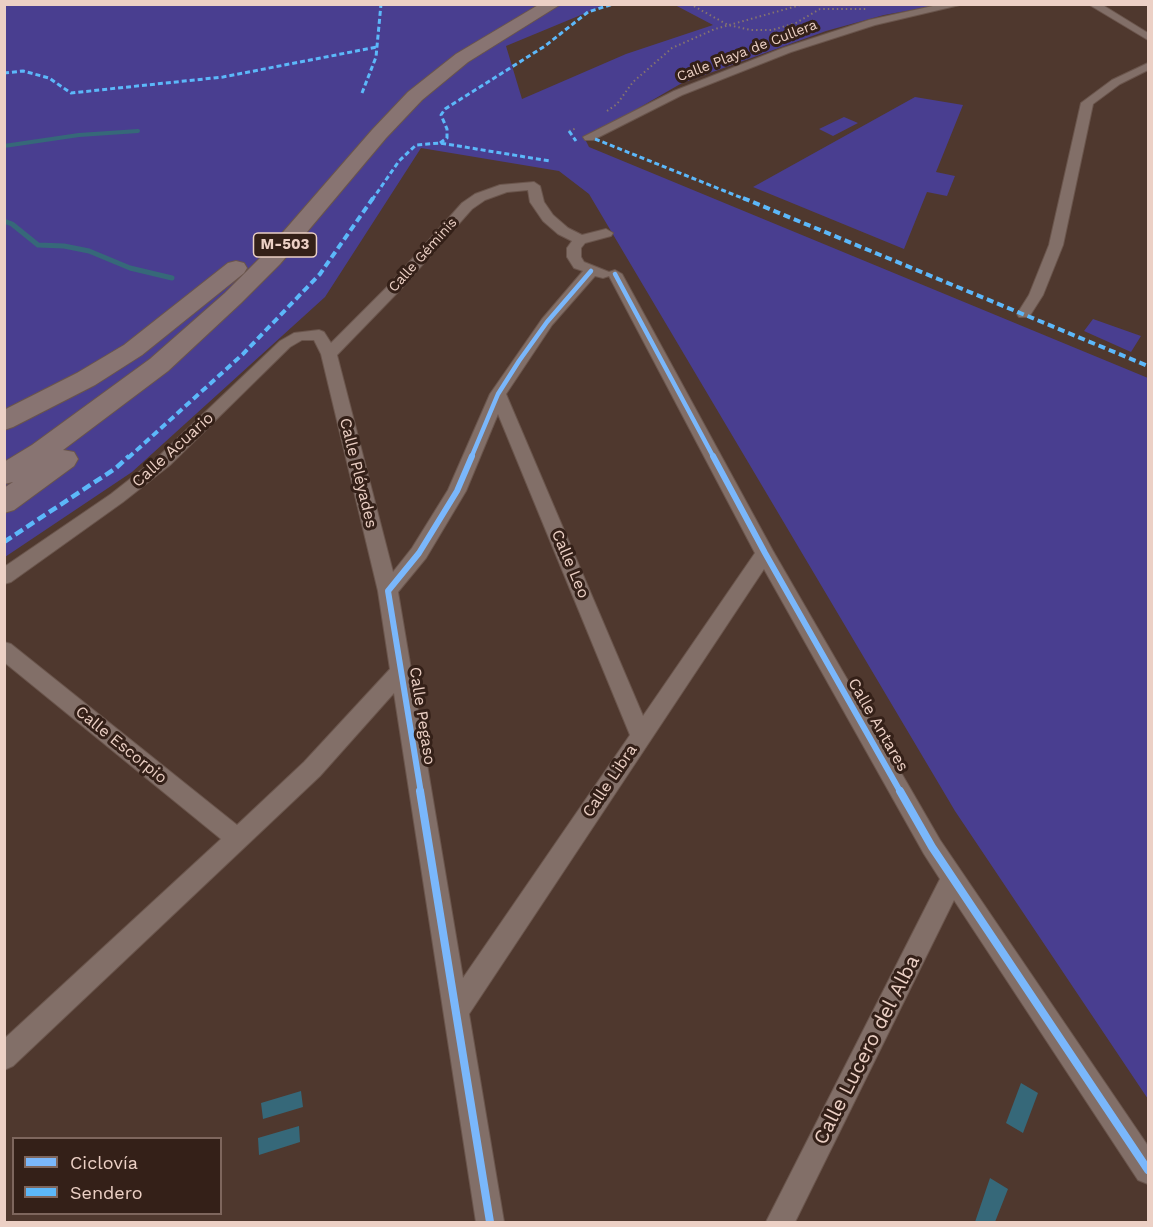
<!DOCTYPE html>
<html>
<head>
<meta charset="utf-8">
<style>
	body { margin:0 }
	#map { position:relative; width:1153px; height:1227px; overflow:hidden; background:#4f382e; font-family:"Work Sans",sans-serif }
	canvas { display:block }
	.frame { position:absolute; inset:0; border:6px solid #ecd0c5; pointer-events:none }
	.legend { position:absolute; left:12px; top:1137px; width:210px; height:78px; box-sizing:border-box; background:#342018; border:2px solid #7e665d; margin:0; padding:8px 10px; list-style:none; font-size:18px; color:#ecd0c5 }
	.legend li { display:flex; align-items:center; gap:12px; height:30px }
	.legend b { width:30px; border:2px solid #7e665d }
</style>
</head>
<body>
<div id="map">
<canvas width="1153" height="1227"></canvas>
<div class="frame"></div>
<ul class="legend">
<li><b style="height:8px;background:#7ab7fb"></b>Ciclovía</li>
<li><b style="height:8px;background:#5cb8fa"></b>Sendero</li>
</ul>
</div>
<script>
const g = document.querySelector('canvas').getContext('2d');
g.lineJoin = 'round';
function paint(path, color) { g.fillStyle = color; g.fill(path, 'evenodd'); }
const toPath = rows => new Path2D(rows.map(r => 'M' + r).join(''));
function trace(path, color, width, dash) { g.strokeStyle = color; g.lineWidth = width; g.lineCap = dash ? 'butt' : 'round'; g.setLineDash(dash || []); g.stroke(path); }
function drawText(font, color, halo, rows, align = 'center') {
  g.font = font + ' "Work Sans",sans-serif'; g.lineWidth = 6; g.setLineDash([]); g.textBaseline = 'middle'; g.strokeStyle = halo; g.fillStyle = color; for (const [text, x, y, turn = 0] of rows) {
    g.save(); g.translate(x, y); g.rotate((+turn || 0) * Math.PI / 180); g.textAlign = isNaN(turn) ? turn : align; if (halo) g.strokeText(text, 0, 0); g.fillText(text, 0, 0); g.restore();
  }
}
paint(toPath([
	[5,5,605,5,506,46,522,99,626,54,713,25,675,5,939,5,884,15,826,31,682,83,585,139,589,147,1148,378,1148,1099,955,811,589,194,559,171,421,148,325,297,132,472,5,557],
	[915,97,963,105,936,172,955,176,947,196,927,192,904,249,753,187],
	[844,117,858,123,833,136,819,129],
	[1093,319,1141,336,1131,352,1084,331]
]), '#493e90');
paint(toPath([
	[1021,1083,1038,1093,1023,1133,1006,1123],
	[301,1091,303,1107,263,1119,261,1103],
	[299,1126,300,1142,259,1155,258,1138],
	[990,1178,1008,1189,995,1222,975,1222]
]), '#366879');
trace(toPath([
	[4,146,79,135,138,131]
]), '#366879', 4);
trace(toPath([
	[4,221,12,224,38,245,64,246,89,251,130,268,172,278]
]), '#366879', 5);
const minor = toPath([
	[942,4,964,4,875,25,791,52,682,95,593,140,585,140,583,137,674,91,783,48,869,20,942,4],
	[1088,4,1101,4,1148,33,1148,40,1088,4],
	[1148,63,1148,70,1120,84,1093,104,1063,245,1043,295,1029,317,1019,317,1017,314,1029,295,1049,245,1081,103,1112,80,1148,63],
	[534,182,540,186,544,202,553,215,568,228,582,235,606,229,613,233,611,236,585,243,581,248,581,257,584,262,609,272,615,270,622,274,773,551,940,840,1148,1146,1148,1184,1138,1180,954,900,795,1222,766,1222,940,879,924,854,764,569,469,1014,504,1222,476,1222,394,693,320,776,13,1066,4,1070,4,1039,221,839,4,662,4,642,11,644,237,825,304,762,390,669,378,591,321,354,314,340,302,340,290,347,170,465,123,502,11,582,4,584,4,567,111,494,158,457,280,341,294,333,319,330,324,332,331,343,389,285,462,203,475,194,500,185,534,182],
	[528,190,530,202,543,221,558,234,572,241,567,248,567,257,574,268,583,271,542,319,490,394,448,490,412,548,393,572,337,355,399,291,472,209,485,200,507,192,528,190],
	[595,276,603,278,609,276,755,553,643,716,506,394,552,325,595,276],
	[498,414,630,735,463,978,398,592,426,558,466,491,498,414]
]);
const trunk = toPath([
	[540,4,561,4,468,62,422,100,386,138,280,264,241,303,168,371,63,450,74,452,78,459,74,466,14,510,4,513,4,488,13,482,4,484,4,462,32,445,150,359,225,293,264,254,372,130,408,92,456,54,540,4],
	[236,261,244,263,247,268,244,273,142,355,95,385,13,427,4,430,4,410,77,373,124,345,228,263,236,261]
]);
trace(minor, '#6a554c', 2);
trace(trunk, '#6a554c', 2);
trace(toPath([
	[690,4,728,25,751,30,772,30,796,23,820,9,866,9],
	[607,111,617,104,633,82,672,48,715,29,804,4],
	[569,131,577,128]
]), '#85746e', 2, [1.5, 3]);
paint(minor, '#826f68');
paint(trunk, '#887472');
trace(toPath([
	[4,73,23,71,49,78,71,93,223,77,377,47],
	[362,93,376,57,381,4],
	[569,131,576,141],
	[595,139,747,200],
	[440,143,447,138,447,129,441,115,445,109,545,46,588,12,613,4],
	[372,200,399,161,416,145,440,143,550,161]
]), '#5cb8fa', 3, [5, 3]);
trace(toPath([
	[743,198,1148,366],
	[128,458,243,354,320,274,373,198]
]), '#5cb8fa', 4, [7, 4]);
trace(toPath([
	[4,542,116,468,129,456]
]), '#5cb8fa', 4.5, [9, 4.5]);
trace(toPath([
	[615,274,714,458],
	[471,458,498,394,519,361,547,322,591,271]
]), '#7ab7fb', 4.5);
trace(toPath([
	[713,456,765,553,901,793],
	[421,793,388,591,419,553,457,491,472,456]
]), '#7ab7fb', 6);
trace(toPath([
	[420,791,490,1222],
	[900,791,932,847,1148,1170]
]), '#7ab7fb', 8);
drawText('14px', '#ecd0c5', '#342018', [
	["Calle Playa de Cullera",747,51,-21],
	["Calle Géminis",423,255,-48]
]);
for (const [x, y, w] of [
	[285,245,63]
]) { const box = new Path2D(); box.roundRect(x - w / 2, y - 12, w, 24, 4.5); g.fillStyle = '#342018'; g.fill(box); trace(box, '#ecd0c5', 1.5); }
drawText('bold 15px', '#ecd0c5', null, [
	["M-503",285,245]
]);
drawText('16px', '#ecd0c5', '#342018', [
	["Calle Acuario",173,450,-42],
	["Calle Pléyades",358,473,76],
	["Calle Leo",570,564,67],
	["Calle Pegaso",422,716,81],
	["Calle Antares",878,725,60],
	["Calle Escorpio",121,745,39],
	["Calle Libra",610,781,-56]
]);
drawText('20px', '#ecd0c5', '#342018', [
	["Calle Lucero del Alba",867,1050,-63]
]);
</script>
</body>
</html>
